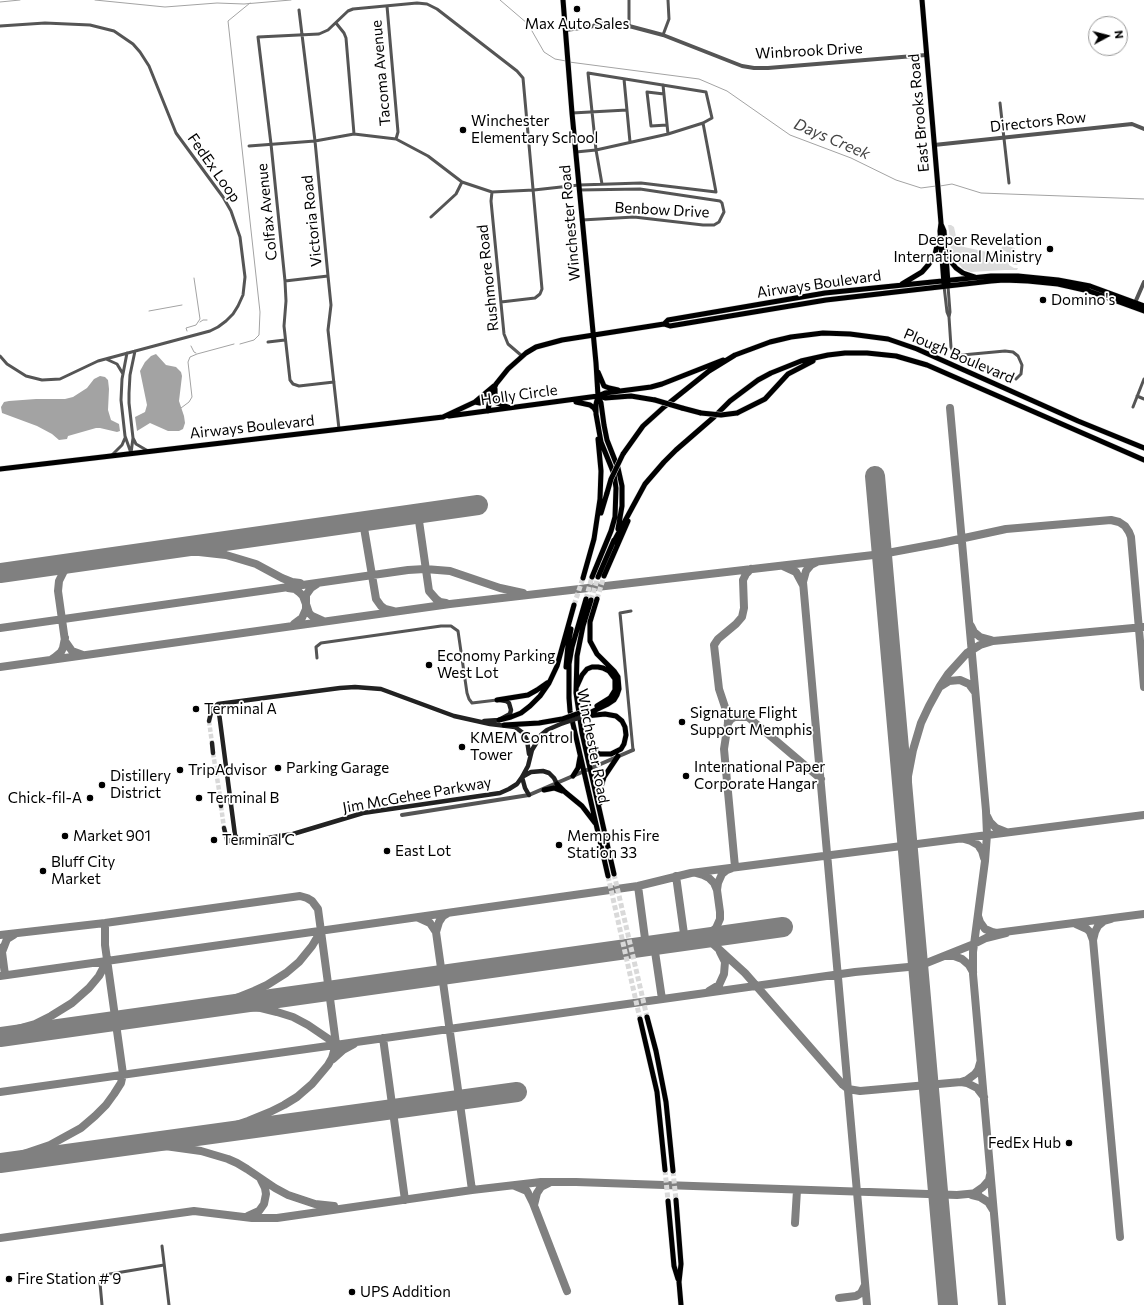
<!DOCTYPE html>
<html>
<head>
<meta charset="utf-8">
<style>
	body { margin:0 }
	#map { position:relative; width:1144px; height:1305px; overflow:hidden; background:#fff; font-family:Commissioner,sans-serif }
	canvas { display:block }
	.north { position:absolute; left:1088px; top:16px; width:40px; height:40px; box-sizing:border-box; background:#fff; border:1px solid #999; border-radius:50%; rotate:83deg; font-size:11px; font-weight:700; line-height:16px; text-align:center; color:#000 }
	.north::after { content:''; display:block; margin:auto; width:14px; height:18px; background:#000; clip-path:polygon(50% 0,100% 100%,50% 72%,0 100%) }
</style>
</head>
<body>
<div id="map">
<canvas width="1144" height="1305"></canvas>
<div class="north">N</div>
</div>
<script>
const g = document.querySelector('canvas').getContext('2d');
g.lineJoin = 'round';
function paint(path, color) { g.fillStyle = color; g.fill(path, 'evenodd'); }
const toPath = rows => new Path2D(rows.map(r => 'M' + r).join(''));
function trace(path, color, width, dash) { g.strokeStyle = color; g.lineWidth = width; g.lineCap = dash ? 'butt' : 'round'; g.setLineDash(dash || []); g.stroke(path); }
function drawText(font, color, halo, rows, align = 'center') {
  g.font = font + ' Commissioner,sans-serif'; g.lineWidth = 3.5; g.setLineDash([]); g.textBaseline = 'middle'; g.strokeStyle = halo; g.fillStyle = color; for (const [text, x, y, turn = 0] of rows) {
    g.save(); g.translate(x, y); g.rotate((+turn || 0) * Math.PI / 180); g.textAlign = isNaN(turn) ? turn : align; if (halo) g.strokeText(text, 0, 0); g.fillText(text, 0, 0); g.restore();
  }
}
paint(toPath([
	[948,225,951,225,954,227,957,241,963,244,964,247,992,253,993,251,995,251,997,254,1000,255,1000,253,1004,253,1007,256,1009,265,1014,268,1018,268,1017,270,1005,270,971,272,963,269,951,254,950,238],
	[1003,245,1015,248,1017,261,1019,262,1017,265,1015,265,1012,264,1009,253,1001,249]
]), '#dcdcdc');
paint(toPath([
	[156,354,166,365,176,367,181,372,182,376,179,401,184,416,185,423,183,429,179,431,168,431,150,423,137,431,135,417,145,412,147,405,140,371,145,362,151,356],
	[100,376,105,377,108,380,109,389,108,410,111,420,119,424,120,431,117,432,100,428,96,428,68,436,67,439,59,440,52,434,37,426,2,413,1,407,4,402,9,401,36,399,65,399,73,397,87,388,94,379]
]), '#a3a3a3');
trace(toPath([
	[95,0,165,7,217,3,244,4,291,0],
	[500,0,528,24,544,52,555,59,566,61],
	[0,2,20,0],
	[569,62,699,79,727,91,790,135,851,158,896,180,921,188,936,186],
	[940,186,952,184,981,193,1144,199],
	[149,311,182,305],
	[200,322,203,320,207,320],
	[187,331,186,328,196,325,200,319,194,278],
	[240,344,254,340,259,335,260,312,228,21,250,3],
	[191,346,194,352,196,353],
	[181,408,189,402,192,397,188,362,190,357,197,354,234,344]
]), '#a3a3a3', 1);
trace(toPath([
	[950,408,986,811,987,835,985,861,973,952,973,974,1002,1305],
	[418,514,429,591,436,599,440,602,446,603],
	[363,522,376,599,381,606,385,609,393,611],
	[149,552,199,552,226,555,256,564,282,578,292,582,300,583],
	[77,562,71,565,64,571,59,581,58,591,65,641,72,651,83,655],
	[817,562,811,565,806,571,803,582,867,1305],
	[783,566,796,572,803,585],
	[317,584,311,588,306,595,306,604,309,613,312,616,323,621],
	[288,588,295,589,299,592,303,596,306,604,306,609,302,618,294,624],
	[971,626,974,632,980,637,991,640],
	[0,628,408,570,425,569,450,571,500,588,523,593],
	[52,659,55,657,61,652,63,648,65,638],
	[0,667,450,604,882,554,941,543,1006,529,1111,520,1119,522,1125,526,1129,532,1131,537,1144,687],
	[941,686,949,681,960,680,969,684,975,692],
	[728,723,731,719,735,717,748,717,821,779],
	[987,816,990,822,996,828,1006,832],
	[906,825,908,776,913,750,921,723,929,706,940,686,948,674,967,653,980,645,993,641,1144,627],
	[964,839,971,841,978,845,982,851,984,858],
	[696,873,703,875,709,878,714,883,717,890],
	[676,876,685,941],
	[638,886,646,946],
	[978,916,980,922,985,929,992,932,996,933,1144,914],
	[419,918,430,923,436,932,439,922,443,916,448,913],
	[1111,919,1104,921,1098,926,1095,932,1093,940,1120,1237],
	[1076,924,1087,929,1090,932,1093,940],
	[436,932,472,1190],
	[0,935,105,923,300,896,307,898,312,901,318,909,329,991,336,1044,332,1058,328,1065,312,1084,297,1097,284,1105,270,1112,248,1121,212,1133],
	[699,939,707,936,716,928,720,919,720,912,717,890,718,883,722,874,727,870,735,867,724,749,728,723,728,716,719,689,714,645,718,639,736,624,742,617,744,608,743,580,746,574,751,569],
	[699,939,711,942,745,973,843,1085,848,1089,860,1091,961,1082,967,1080,975,1074,978,1070,980,1063],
	[654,945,662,999],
	[0,948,2,952,7,939,15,934],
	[2,952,5,975],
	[947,956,954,956,962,959,969,965,973,972],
	[0,976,638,886,691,873,1144,815],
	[709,991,719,985,724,974,725,962,720,952],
	[214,1008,243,1007,261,1008,277,1012,293,1017,308,1025,336,1044],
	[192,1010,229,1001,254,991,267,985,286,973,299,962,312,946,318,936,320,930],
	[25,1029,83,1025],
	[0,1034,35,1024,51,1016,72,1003,89,988,99,976,107,961],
	[383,1038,405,1200],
	[333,1059,343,1050,354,1044],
	[961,1082,967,1083,977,1088,984,1097],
	[0,1092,855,972,919,966,974,944,986,938,1006,933],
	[122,1147,165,1146,201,1151,228,1159,237,1163,247,1169,275,1188,288,1195,315,1204,334,1206],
	[0,1162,50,1145,81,1128,95,1116,106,1105,114,1094,121,1083,123,1074,105,945,105,923],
	[515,1186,527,1191,533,1203,567,1291],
	[973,1194,983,1187,989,1180,990,1175],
	[972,1195,980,1197,988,1202,993,1210],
	[534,1205,537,1193,541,1187,549,1183],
	[248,1216,259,1211,264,1204,266,1194,265,1188,261,1180],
	[795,1223,797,1190],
	[0,1238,194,1211,252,1218,277,1218,472,1190,541,1182,576,1182,957,1195,978,1193],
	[839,1298,856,1296,861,1293,865,1285]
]), '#808080', 8);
trace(toPath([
	[875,476,948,1305],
	[0,573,478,505],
	[0,1037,783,927],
	[0,1163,517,1092]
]), '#808080', 20);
trace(toPath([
	[209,721,212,743],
	[213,753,220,796],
	[221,806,224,828]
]), '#d9d9d9', 4.5, [4.5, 2]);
trace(toPath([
	[586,599,592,577],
	[597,599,604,576],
	[591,600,598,577],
	[574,605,583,578],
	[614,874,647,1017],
	[608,876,640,1019],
	[665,1170,668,1201],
	[673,1171,676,1200]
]), '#d9d9d9', 5, [5, 2.5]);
const primary = toPath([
	[563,0,572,113,596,363,598,396,596,404,596,414,601,442,614,474,616,488,615,517,611,531,592,577],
	[922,0,941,223,940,231,944,284],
	[941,224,944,231,948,283],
	[948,254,952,263,956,268,963,273,975,277],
	[902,284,922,272,929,264,935,254,939,238],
	[664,324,670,326,826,300,991,281,1004,280,1028,281,1058,284,1089,291,1144,311],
	[598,372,604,386,609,388,618,390],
	[495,389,495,398,497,403,508,407],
	[598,396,601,403,604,425,607,440,618,468,622,486,622,506,618,529],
	[599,396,605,398,631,396,655,400],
	[475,402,480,403,490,394],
	[576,402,590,405,594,408,596,412],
	[682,408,701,413],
	[488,411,490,398,496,384,508,369,526,353,536,347,562,340,664,324,668,320,825,293,991,276,1018,276,1058,280,1090,286,1144,306],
	[737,413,765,399,788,374,813,361],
	[449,416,598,396,605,393,651,387,662,384,723,360],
	[623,454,643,426,664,407,709,371,735,355,770,342,791,337,823,333,850,334,888,339,917,349,1078,421,1144,448],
	[0,469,443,417,475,402,494,386],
	[601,513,607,493],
	[613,543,645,484,664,462,676,450,714,417,730,401,758,380,771,373,801,361,828,355,845,353,867,353,896,356,927,365,1144,460],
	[604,576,628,521],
	[598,577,614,540],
	[583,578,594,539,600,499,601,471,598,439],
	[586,599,572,647,569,664,569,698,570,711,608,876],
	[591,600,583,626,577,656,576,693,582,733,614,874],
	[566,667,568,645,571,629],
	[577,686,582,675,587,669,592,667,598,667,603,668,609,671,615,679,615,690,610,698,597,706],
	[497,700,528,695,537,690,547,683],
	[581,717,608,704,614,700,617,695,619,689,618,677,614,671,597,654,590,641,590,622,597,599],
	[499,720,511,717,521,713,530,706,540,696,549,683,557,666,574,605],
	[504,725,539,723,562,719],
	[586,741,593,751,600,754,611,754,621,749,624,744,626,735,625,727,622,721,616,716,605,714,586,716],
	[573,776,578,768,580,757],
	[557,784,565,792,582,806,595,823],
	[544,790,554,788,562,791],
	[600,803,600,790,604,777,618,756],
	[647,1017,656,1051,666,1102,673,1171],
	[640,1019,657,1092,665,1170],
	[676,1200,681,1264,679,1282,681,1305],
	[668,1201,674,1266,678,1279]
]);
trace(primary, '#dbdbdb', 6);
trace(toPath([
	[387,6,398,132,396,139],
	[299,10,315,141,328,276,331,305,328,330,339,429],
	[336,23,344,33,346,38,354,134],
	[0,26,45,23,90,25,114,31,133,44,140,52,149,66,176,133,223,197,231,211,240,237,245,277,243,295,238,306,233,314,226,321,218,327,210,331,98,361,60,379,42,380,26,376,7,364,0,356],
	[629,26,629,0],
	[663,35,669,19,668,0],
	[624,79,630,142],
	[663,85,668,134],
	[664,94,647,92,651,126,667,125],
	[1000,103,1009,183],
	[572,113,627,110],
	[249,146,315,141,354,134,396,139,428,156,462,182,492,192,534,190,579,185,641,183,716,192,703,123],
	[576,152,596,150,668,134,703,123,712,118,706,92,588,73,596,150,602,184],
	[579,190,640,189,720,201,722,203,724,212,719,222,714,225,703,225,634,217,582,220],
	[492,192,491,201,504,334,508,344,522,356],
	[431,217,456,194,462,182],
	[285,281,328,276],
	[944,286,947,312,949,317,951,347,953,352,962,355,1005,351,1013,352,1018,356,1022,365,1021,374,1016,379],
	[948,286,950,312,949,317],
	[268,342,285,340],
	[127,353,122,379,121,400,125,436,131,453],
	[106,359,117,364,123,374],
	[334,382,299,386,293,384,290,380,284,326,286,301,285,281,271,144,258,37,319,34,328,30,348,11,353,9,417,3,427,4,437,9,517,71,523,78,542,289,540,294,535,298,501,302],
	[1137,396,1144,399],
	[1133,407,1144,379],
	[133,438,136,444,148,451],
	[131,453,133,438,129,403,129,393,130,375,135,351],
	[112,455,122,445,125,438],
	[631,611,620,613,633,750],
	[317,658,316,647,321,643,441,626,451,626,458,631,467,693,469,699,472,703,497,700],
	[162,1246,169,1305],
	[102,1305,100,1283,100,1279,104,1275,164,1265]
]), '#555', 3);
trace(toPath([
	[594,26,597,23,626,24,629,26,663,35,742,66,754,68,768,68,926,55],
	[566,30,594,26,598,28,626,27,629,26],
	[934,145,1132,124,1144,129],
	[1134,305,1144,282],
	[402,815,529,795,633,750]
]), '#555', 4);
trace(toPath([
	[226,704,221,707,219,713,235,835,237,838,244,841],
	[209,721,212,709,218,704,340,688,355,687,381,689,454,716,490,724,515,727,523,733,527,740,529,754],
	[484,721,499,720,510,714,511,710,509,703,506,701,500,700],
	[212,743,213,753],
	[522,777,531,772,543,771,549,773,554,778,557,784],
	[522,777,525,788,529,795],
	[220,796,221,806],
	[224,828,227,840,234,842,242,842,293,834,363,813,500,793,509,789,517,784,522,777,528,766,532,750,541,735,547,730,563,723]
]), '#222', 4.5);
trace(primary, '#000', 5);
const primaryBridge = toPath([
	[655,400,682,408],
	[701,413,721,415,737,413],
	[607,493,611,479,623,454],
	[562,719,585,711]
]);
trace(primaryBridge, '#dbdbdb', 6, []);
trace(toPath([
	[563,723,581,717]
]), '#222', 4.5);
trace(primaryBridge, '#000', 5);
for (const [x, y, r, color] of [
	[577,9,4,"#000"],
	[463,130,4,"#000"],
	[1050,249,4,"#000"],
	[1043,300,4,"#000"],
	[429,665,4,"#000"],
	[196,709,4,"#000"],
	[682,722,4,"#000"],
	[462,747,4,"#000"],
	[278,768,4,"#000"],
	[180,770,4,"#000"],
	[686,776,4,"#000"],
	[102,785,4,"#000"],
	[90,798,4,"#000"],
	[199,798,4,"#000"],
	[65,836,4,"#000"],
	[214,840,4,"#000"],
	[559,845,4,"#000"],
	[387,851,4,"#000"],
	[43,871,4,"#000"],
	[1069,1143,4,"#000"],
	[9,1279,4,"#000"],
	[352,1292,4,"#000"]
]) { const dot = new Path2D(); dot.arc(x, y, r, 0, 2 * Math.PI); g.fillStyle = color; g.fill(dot); trace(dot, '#fff', 1.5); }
drawText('15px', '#000', '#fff', [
	["Max Auto Sales",577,24,"center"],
	["Winchester",471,121],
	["Elementary School",471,138],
	["Deeper Revelation",1042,240,"right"],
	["International Ministry",1042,257,"right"],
	["Domino's",1051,300],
	["Economy Parking",437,656],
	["West Lot",437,673],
	["Terminal A",204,709],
	["Signature Flight",690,713],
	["Support Memphis",690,730],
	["KMEM Control",470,738],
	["Tower",470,755],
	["International Paper",694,767],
	["Corporate Hangar",694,784],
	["Parking Garage",286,768],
	["TripAdvisor",188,770],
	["Distillery",110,776],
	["District",110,793],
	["Chick-fil-A",82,798,"right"],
	["Terminal B",207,798],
	["Market 901",73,836],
	["Memphis Fire",567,836],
	["Station 33",567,853],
	["Terminal C",222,840],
	["East Lot",395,851],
	["Bluff City",51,862],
	["Market",51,879],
	["FedEx Hub",1061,1143,"right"],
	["Fire Station # 9",17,1279],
	["UPS Addition",360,1292]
], 'left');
drawText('15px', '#000', '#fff', [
	["Winbrook Drive",809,51,-3],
	["Tacoma Avenue",381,73,-95],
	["East Brooks Road",919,113,-95],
	["Directors Row",1038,122,-6],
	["FedEx Loop",214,168,55],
	["Benbow Drive",662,210,3],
	["Colfax Avenue",267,212,-96],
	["Victoria Road",312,221,-96],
	["Winchester Road",570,223,-95],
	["Rushmore Road",488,278,-96],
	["Airways Boulevard",819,284,-8],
	["Plough Boulevard",959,356,23],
	["Holly Circle",519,395,-8],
	["Airways Boulevard",252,427,-6],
	["Winchester Road",593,746,79],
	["Jim McGehee Parkway",417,795,-10]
]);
drawText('italic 16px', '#444', '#fff', [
	["Days Creek",832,139,23]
]);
</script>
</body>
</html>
